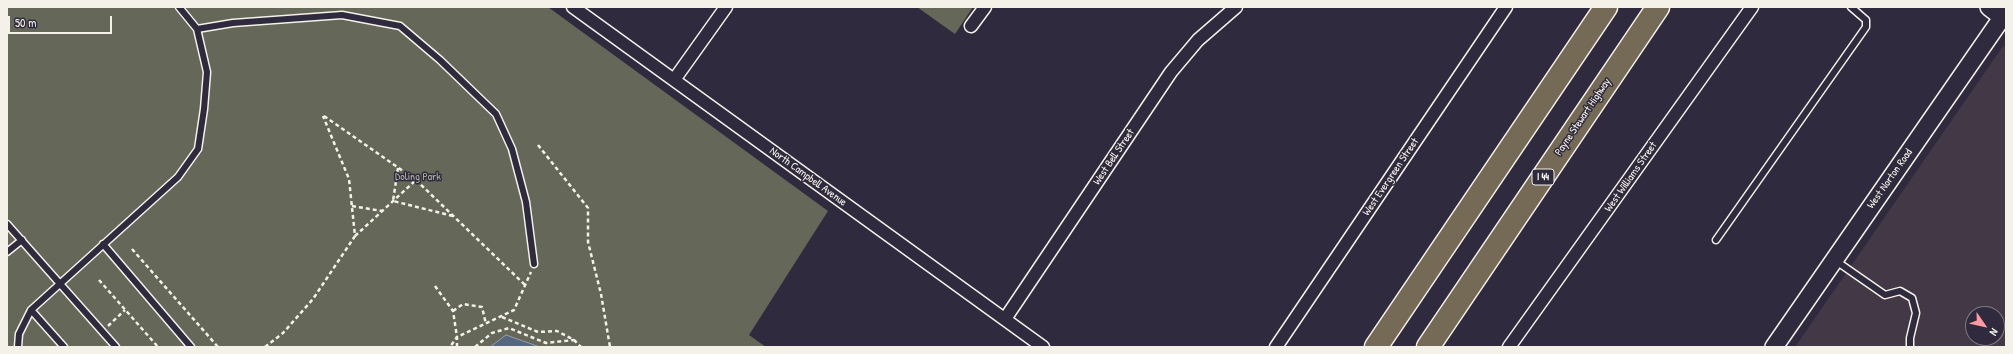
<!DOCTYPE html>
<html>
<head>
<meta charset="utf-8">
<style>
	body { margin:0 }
	#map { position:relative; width:2013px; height:354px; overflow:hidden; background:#2f2a3d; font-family:"Patrick Hand",sans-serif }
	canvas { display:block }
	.frame { position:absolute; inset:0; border:8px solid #f4f1e8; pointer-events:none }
	.north { position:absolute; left:1965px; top:306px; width:40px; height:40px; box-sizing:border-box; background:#2f2a3d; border:1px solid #7e7a81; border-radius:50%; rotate:124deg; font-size:11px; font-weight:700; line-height:16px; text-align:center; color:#f4f1e8 }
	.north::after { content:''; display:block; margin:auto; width:14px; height:18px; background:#ff9aa2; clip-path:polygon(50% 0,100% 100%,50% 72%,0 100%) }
	.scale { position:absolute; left:8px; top:16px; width:104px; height:18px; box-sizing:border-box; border:2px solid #f4f1e8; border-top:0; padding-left:5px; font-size:12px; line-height:14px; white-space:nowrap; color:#f4f1e8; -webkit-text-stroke:3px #2f2a3d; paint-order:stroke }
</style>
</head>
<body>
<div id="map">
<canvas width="2013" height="354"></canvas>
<div class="frame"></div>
<div class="north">N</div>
<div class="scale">50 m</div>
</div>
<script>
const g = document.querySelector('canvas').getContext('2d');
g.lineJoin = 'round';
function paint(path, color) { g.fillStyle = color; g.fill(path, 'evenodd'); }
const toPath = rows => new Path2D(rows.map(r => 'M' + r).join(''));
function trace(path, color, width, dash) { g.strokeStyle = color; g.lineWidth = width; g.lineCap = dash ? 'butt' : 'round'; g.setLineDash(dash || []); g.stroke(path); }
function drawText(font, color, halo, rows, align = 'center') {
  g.font = font + ' "Patrick Hand",sans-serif'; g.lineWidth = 3; g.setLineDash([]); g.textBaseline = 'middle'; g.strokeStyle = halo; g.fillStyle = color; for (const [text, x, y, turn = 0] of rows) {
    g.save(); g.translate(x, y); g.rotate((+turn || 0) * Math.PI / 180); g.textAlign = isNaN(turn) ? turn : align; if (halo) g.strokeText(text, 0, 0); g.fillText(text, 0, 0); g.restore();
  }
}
paint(toPath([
	[2003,46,2006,47,2006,347,1795,347],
	[1973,314,1997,314,1997,338,1973,338]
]), '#423846');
paint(toPath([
	[7,7,548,7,828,211,749,335,766,347,7,347],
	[917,7,973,7,955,34]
]), '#656759');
const water = toPath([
	[506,335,540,347,490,347,506,335]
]);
paint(water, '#54677f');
trace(water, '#949ea9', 1);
const service = toPath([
	[197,29,233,23,342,15,400,26,440,60,496,114,512,149,526,202,534,264],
	[7,224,116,347],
	[1716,240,1866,27,1866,20,1851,7],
	[103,244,191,347],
	[7,252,22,240],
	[1836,261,1885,295,1900,291,1912,298,1916,313,1910,338,1910,347],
	[31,310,64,347],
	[18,347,19,334,31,310,178,177,198,149,204,109,207,72,197,29,179,7]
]);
const minor = toPath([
	[573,7,1043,347],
	[971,26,985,7],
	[674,80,726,7],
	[1005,319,1171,72,1198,40,1236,7],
	[1276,347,1506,7],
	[1509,347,1752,7]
]);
const secondary = toPath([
	[1989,7,2002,17],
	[1774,347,2006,12]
]);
const motorway = toPath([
	[1376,347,1606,7],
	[1428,347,1658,7]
]);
trace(service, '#f4f1e8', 9);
trace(minor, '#f4f1e8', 15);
trace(secondary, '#f4f1e8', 20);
trace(motorway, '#f4f1e8', 25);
trace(toPath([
	[324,116,416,180,525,285],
	[538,145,588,208,588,242,601,294,610,347],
	[398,168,393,201,453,216],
	[352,206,382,211],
	[355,236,416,180],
	[132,249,218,347],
	[99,280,158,347],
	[435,286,453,311,457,337,450,347],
	[453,311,463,304,482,307,486,324],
	[502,317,538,332,557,331,574,340,581,347],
	[108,326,125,310],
	[265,347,283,333,313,299,355,236,349,179,323,116],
	[457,347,457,337,514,310,531,272],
	[475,347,492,333,509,328,546,343,574,340]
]), '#f4f1e8', 2.5, [4, 3]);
trace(service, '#2f2a3d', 6);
trace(minor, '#2f2a3d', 12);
trace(secondary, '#2f2a3d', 17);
trace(motorway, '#756a55', 22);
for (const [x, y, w] of [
	[1543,177,22]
]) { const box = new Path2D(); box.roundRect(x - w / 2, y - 8, w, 16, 3); g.fillStyle = '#2f2a3d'; g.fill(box); trace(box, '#f4f1e8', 1); }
drawText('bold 10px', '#f4f1e8', null, [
	["I 44",1543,177]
]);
drawText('11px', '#f4f1e8', '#2f2a3d', [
	["Payne Stewart Highway",1583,117,-56],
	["West Bell Street",1114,157,-56],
	["North Campbell Avenue",808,177,36],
	["West Evergreen Street",1391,177,-56],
	["West Williams Street",1631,177,-55],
	["West Norton Road",1890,179,-55]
]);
drawText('11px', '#b4b3a8', '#2f2a3d', [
	["Doling Park",418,177]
]);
</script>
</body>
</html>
